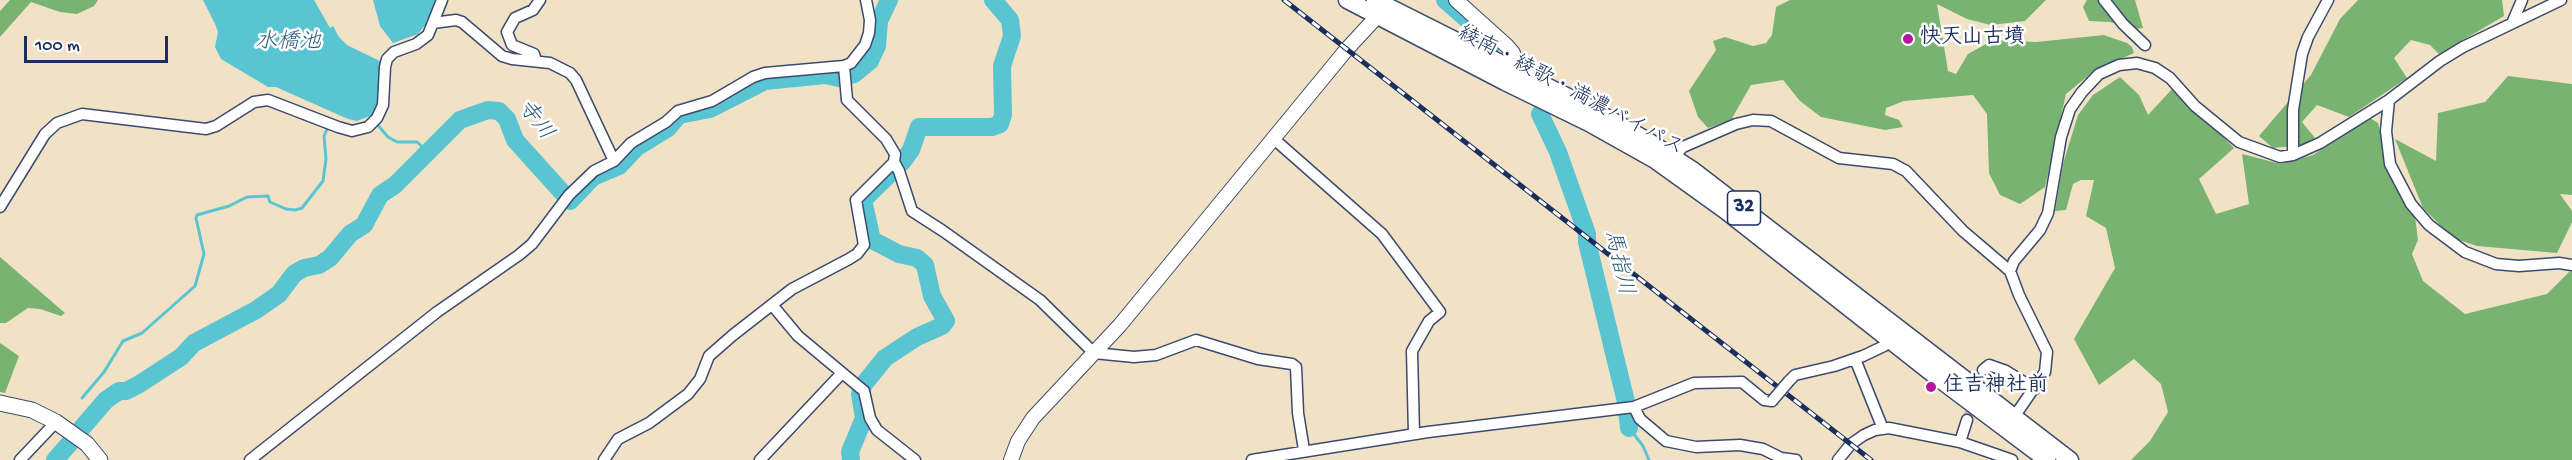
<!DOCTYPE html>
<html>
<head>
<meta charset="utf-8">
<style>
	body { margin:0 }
	#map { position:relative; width:2572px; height:460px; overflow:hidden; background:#f1e2c6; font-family:"Gochi Hand",sans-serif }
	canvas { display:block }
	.scale { position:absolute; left:24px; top:36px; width:144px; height:27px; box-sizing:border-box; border:3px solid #1b2f5e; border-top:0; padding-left:8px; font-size:18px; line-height:21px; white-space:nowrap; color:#1b2f5e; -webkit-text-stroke:4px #fff; paint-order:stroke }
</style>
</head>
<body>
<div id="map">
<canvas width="2572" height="460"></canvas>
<div class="scale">100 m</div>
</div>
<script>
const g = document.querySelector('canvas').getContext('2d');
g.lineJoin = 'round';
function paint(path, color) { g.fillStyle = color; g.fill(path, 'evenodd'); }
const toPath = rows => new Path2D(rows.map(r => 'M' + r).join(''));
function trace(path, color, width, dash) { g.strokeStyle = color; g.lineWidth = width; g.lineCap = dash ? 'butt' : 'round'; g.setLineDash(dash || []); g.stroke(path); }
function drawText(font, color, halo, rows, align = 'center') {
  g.font = font + ' "Gochi Hand","Klee One",sans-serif'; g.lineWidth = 5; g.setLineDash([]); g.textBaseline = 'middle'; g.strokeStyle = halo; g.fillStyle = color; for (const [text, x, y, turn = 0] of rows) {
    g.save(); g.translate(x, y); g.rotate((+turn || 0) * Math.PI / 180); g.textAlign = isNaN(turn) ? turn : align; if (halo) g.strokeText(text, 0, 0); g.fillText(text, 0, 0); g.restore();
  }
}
paint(toPath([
	[10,0,98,0,94,6,77,14,60,12,31,2,0,37,0,11],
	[1790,0,2046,0,2025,21,1991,25,1967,19,1937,4,1948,71,1956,74,1968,54,1993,40,2036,42,2104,35,2127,43,2132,47,2134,53,2094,71,2066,94,2045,187,2020,204,2000,195,1989,173,1987,114,1973,95,1904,101,1886,108,1885,115,1899,120,1903,127,1885,130,1821,117,1800,101,1783,80,1751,85,1731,120,1708,128,1698,117,1689,91,1716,50,1713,41,1725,37,1753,46,1766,43,1772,35,1776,7],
	[2087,0,2135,0,2143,28,2135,29,2110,22,2089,21,2083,7],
	[2358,0,2502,0,2504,16,2439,54,2430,45,2411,40,2394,58,2407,78,2349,117,2317,105,2302,122,2315,138,2305,145,2273,148,2259,136,2311,75,2340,19],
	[2508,76,2572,84,2572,195,2560,194,2572,211,2572,222,2557,253,2477,246,2453,238,2423,208,2395,139,2436,161,2438,113,2485,102],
	[2120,77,2139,95,2148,115,2173,88,2234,148,2199,179,2216,214,2249,204,2242,154,2281,164,2313,155,2370,118,2378,123,2393,180,2415,216,2418,240,2412,254,2423,281,2465,314,2547,294,2570,271,2572,272,2572,460,2131,460,2150,441,2168,412,2161,384,2134,359,2099,385,2074,339,2115,268,2106,228,2086,216,2094,180,2081,180,2073,184,2066,210,2055,211,2063,164,2078,115,2093,95],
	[0,257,65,313,61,316,40,309,28,308,6,323,0,323],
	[0,343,19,356,5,393,0,392]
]), '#78b372');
paint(toPath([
	[203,0,314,0,330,28,333,26,339,37,347,45,382,62,379,106,375,114,357,121,348,119,276,87,268,87,221,59,215,47,218,32,216,26],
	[373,0,436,0,425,25,418,34,393,43,380,26]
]), '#59c5d2');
trace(toPath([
	[376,123,388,137,397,142,417,142,428,152],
	[82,398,104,372,123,341,142,333,195,286,204,254,196,218,197,215,229,206,247,197,268,196,270,202,286,209,295,210,302,208,323,181,326,159,324,136,328,127],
	[1629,428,1643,446,1649,460]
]), '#59c5d2', 3);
trace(toPath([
	[1445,0,1469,21,1491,46],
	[1540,114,1558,152,1587,234,1587,242,1626,402,1629,428],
	[81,429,106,400,119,391,126,391,138,385,181,357,194,343,256,310,279,294,294,274,304,268,319,265,330,258,350,234,364,225,380,195,395,185,460,120,488,110,499,111,507,119,515,140,570,201,593,177,619,166,637,147,668,128,679,115,710,109,765,81,825,75,839,78,854,74,870,61,877,46,879,21,889,0],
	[55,460,70,443],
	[851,460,850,452,864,418,860,394,864,384,885,358,917,337,942,326,946,321,932,296,925,265,917,258,899,254,872,240,863,200,903,161,911,150,919,127,992,127,1000,124,1003,115,1002,66,1012,36,1010,20,993,0]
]), '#59c5d2', 18);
trace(toPath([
	[1967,420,1983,370]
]), '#c6beb1', 10, [10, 5]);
const minor = toPath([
	[2104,0,2123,24,2145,45],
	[2513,21,2522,0],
	[433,23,456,20,462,22,502,56,512,59,550,63,570,73,576,80,614,161],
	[536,61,534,54,512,45,507,32,515,18,533,10,540,0],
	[2389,100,2386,131,2390,164,2411,204,2429,225,2465,252,2496,264,2519,266,2559,263,2572,265],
	[1274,139,1382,234,1440,312,1429,321,1412,351,1414,434],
	[2293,155,2293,110,2302,54,2308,37,2328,0],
	[1669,161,1683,147,1736,124,1753,120,1771,121,1839,158,1893,164,1906,171,1963,231,2010,271],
	[894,162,899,171,912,211,943,231,1040,300,1094,353,1134,357,1156,355,1196,340,1258,359,1292,364,1296,367,1298,413,1304,450],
	[0,207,45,134,57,123,82,114,206,129,216,126,254,102,268,100,338,127,352,131,368,127,377,118,383,105,385,67,387,59,394,52,416,44,428,35,442,0],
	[773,306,798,336,864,391,870,418,877,430,915,460],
	[1855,359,1883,429],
	[1983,370,1989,365,2006,371,2035,389],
	[1789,381,1795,375,1834,366,1863,356,1884,346,1891,340],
	[1634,407,1640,419,1666,441,1696,447,1740,445,1763,449,1781,458,1796,460],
	[2012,420,2045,372,2047,352,2019,295,2010,271,2014,261,2040,230,2048,213,2061,137,2070,109,2082,92,2099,74,2119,65,2137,63,2155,68,2170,78,2195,106,2239,142,2280,157,2293,155,2320,143,2389,100,2440,61,2463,47,2561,0],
	[1960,442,1967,420],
	[20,460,56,422],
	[250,460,437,312,519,255,532,244,569,195,594,171,614,161,631,143,666,122,678,111,712,101,753,77,765,73,844,66,851,63,865,45,869,33,870,20,866,0],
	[604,460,618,439,649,423,688,394,700,379,709,356,733,335,792,289,849,259,857,254,864,245,856,200,894,162,895,154,886,139,847,100,844,66],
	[760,460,842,373],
	[1252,460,1428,432,1634,407,1694,383,1742,382,1764,400,1772,401],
	[1838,460,1851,444,1864,435,1875,430,1889,428,1960,442,2012,460]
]);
const tertiary = toPath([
	[1456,0,1507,46,1513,53,1517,71],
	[1011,460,1018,441,1033,418,1120,325,1347,49,1383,10]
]);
const secondary = toPath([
	[0,403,32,410,56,422,87,444,100,460]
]);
const trunk = toPath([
	[1347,0,1505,82,1589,123,1655,160,1726,211,1938,378,2047,460],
	[1375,0,1588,107,1648,141,1694,171,2070,460]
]);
trace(minor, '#3b4a6e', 13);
trace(tertiary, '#3b4a6e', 16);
trace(secondary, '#3b4a6e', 17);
trace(trunk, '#3b4a6e', 19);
trace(minor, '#fff', 10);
trace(tertiary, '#fff', 14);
trace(secondary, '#fff', 15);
trace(trunk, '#fff', 16);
const rail = toPath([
	[1284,0,1871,460]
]);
trace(rail, '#1b2f5e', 5);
trace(rail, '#fff', 3, [9]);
const minorBridge = toPath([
	[1772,401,1789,381]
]);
trace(minorBridge, '#3b4a6e', 13, []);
trace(minorBridge, '#fff', 10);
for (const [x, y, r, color] of [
	[1908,39,6,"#b5179e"],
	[1931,387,6,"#b5179e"]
]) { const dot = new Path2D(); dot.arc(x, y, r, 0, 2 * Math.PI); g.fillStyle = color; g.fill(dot); trace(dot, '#fff', 2); }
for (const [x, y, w] of [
	[1744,208,33]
]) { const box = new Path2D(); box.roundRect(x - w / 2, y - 17, w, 34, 4.5); g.fillStyle = '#fff'; g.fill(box); trace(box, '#1b2f5e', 1.5); }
drawText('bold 20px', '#1b2f5e', null, [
	["32",1744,208]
]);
drawText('bold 21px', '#1b2f5e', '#fff', [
	["快天山古墳",1920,39],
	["住吉神社前",1943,387]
], 'left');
drawText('21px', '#1b2f5e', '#fff', [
	["綾南・綾歌・満濃バイパス",1570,92,28]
]);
drawText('italic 22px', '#2e5c81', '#fff', [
	["水橋池",288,44],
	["寺川",534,121,53],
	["馬指川",1617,263,77]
]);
</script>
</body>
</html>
